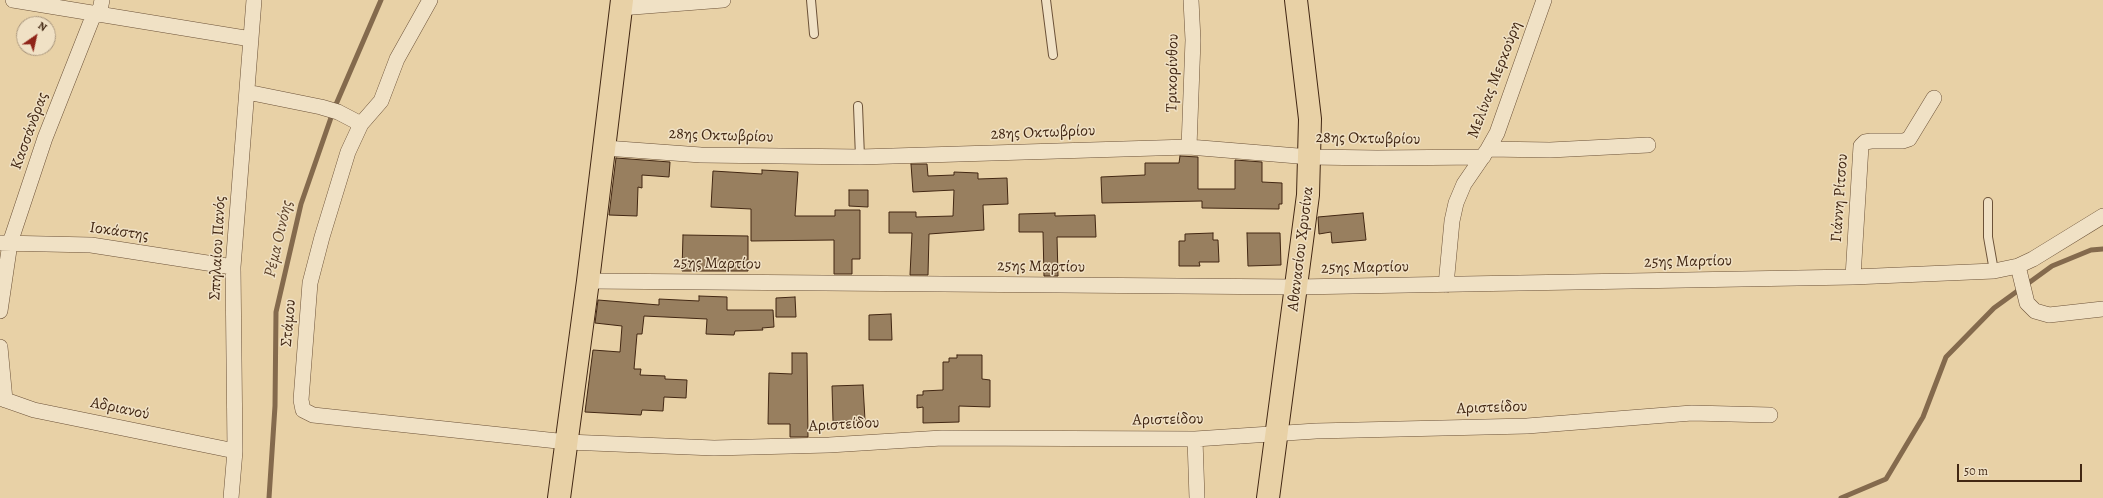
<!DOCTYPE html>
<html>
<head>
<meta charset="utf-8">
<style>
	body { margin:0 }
	#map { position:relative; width:2103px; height:498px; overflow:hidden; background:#e8d1a6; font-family:Alegreya,serif }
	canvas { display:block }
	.north { position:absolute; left:16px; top:16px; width:40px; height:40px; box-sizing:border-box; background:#f0e1c5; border:1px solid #aa977e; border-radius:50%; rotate:34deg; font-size:11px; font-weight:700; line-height:16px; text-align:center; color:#422713 }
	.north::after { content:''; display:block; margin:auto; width:14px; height:18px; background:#8f2418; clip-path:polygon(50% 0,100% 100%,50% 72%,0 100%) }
	.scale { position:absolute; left:1957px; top:464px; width:125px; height:18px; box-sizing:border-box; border:2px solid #422713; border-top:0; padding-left:5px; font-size:12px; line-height:14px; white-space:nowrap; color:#422713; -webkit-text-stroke:3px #f0e1c5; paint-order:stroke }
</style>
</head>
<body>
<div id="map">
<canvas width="2103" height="498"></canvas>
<div class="north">N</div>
<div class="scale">50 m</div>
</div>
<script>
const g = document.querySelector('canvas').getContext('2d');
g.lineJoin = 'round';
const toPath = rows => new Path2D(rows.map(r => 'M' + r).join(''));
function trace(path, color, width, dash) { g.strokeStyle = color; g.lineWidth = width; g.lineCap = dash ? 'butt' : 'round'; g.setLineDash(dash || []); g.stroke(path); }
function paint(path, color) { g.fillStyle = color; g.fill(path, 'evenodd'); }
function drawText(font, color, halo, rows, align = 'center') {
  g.font = font + ' Alegreya,serif'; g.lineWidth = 3; g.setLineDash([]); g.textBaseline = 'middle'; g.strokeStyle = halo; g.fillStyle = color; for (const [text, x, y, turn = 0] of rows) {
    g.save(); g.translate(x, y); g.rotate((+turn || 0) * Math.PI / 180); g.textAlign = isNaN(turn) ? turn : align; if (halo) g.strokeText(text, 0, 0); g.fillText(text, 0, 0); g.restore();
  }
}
trace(toPath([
	[269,498,275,406,276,312,301,204,334,109,381,0],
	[1841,498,1886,479,1923,417,1946,357,1994,308,2052,266,2091,250,2103,249]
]), '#846a4d', 5);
const building = toPath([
	[1180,156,1198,157,1198,189,1235,189,1235,160,1262,162,1262,182,1282,183,1282,204,1279,204,1279,209,1202,208,1202,201,1102,203,1101,177,1145,175,1145,163,1179,163,1180,156],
	[616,158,670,162,669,177,642,175,642,188,638,187,637,216,609,215,616,158],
	[911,164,927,164,928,176,954,175,954,172,978,173,978,179,1007,178,1008,204,983,205,984,230,929,234,928,275,910,275,912,233,889,233,889,212,916,212,916,217,953,216,954,190,913,192,911,164],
	[762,170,798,172,795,216,835,216,835,210,860,210,860,259,852,259,852,274,834,274,834,240,751,241,751,209,711,207,713,171,762,174,762,170],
	[849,190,868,190,868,207,849,206,849,190],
	[1055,213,1055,216,1095,215,1096,237,1057,237,1058,276,1044,276,1043,232,1019,232,1019,214,1055,213],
	[1363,213,1366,240,1332,243,1331,232,1319,234,1318,217,1363,213],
	[1213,233,1213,240,1218,240,1219,262,1199,262,1200,266,1179,266,1179,241,1185,241,1185,234,1213,233],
	[1247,233,1280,233,1281,265,1248,266,1247,233],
	[683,235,748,236,748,271,682,271,683,235],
	[699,296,727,297,727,310,773,310,774,327,762,328,763,330,735,331,734,335,706,334,707,319,644,316,642,334,637,334,634,369,641,369,640,375,665,376,665,379,687,380,686,398,664,397,663,411,642,410,641,415,585,412,593,350,620,352,622,326,595,323,598,300,659,305,659,299,699,301,699,296],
	[795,297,796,317,776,317,776,298,795,297],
	[891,314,892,340,869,340,869,315,891,314],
	[792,353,807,353,808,437,790,437,790,424,768,424,769,373,792,374,792,353],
	[957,355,982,355,982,379,990,380,990,407,959,406,959,422,923,423,923,407,917,408,917,395,923,395,923,391,943,390,943,362,949,362,949,358,957,358,957,355],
	[863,385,865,420,833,421,832,386,863,385]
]);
paint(building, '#987f5f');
trace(building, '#422713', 1);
const lane = toPath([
	[811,0,814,34],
	[1046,0,1053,55],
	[858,106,860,157],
	[1988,202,1988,237,1994,271]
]);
const street = toPath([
	[13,0,251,39],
	[430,0,397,59,381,101,361,124,348,152,322,237,310,283,301,400,303,410,313,415,567,442,714,448,829,445,942,438,1195,439,1316,431,1527,426,1692,413,1770,415],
	[620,8,723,0],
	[99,15,102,0],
	[247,92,321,107,338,112,361,124],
	[1189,147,1193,40,1191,0],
	[605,148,701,155,860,157,1189,147,1310,157,1377,158,1483,157],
	[1488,149,1550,150,1648,145],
	[1,243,91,245,233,267],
	[2018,266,2027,303,2035,311,2049,315,2103,309],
	[1853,277,1861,146,1865,142,1871,141,1903,141,1909,139,1934,98],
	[588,281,1297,287,1853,277,1994,271,2018,266,2033,259,2103,216],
	[1446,285,1452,221,1456,203,1464,184,1488,149,1497,133,1544,0],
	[0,311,10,243,45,138,94,14],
	[0,347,5,400],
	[0,398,34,410,235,451],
	[1195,439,1197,498],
	[231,498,235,451,233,267,254,0]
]);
const primary = toPath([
	[559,498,588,281,622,0],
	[1268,498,1308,195,1310,119,1296,0]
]);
trace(lane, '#6c5238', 10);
trace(street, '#6c5238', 16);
trace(primary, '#422713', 24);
trace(lane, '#f0e1c5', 8);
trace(street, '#f0e1c5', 15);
trace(primary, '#e8d1a6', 22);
drawText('16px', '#422713', '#f0e1c5', [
	["Τρικορίνθου",1173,73,-89],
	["Μελίνας Μερκούρη",1495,80,-69],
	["Κασσάνδρας",30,131,-70],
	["28ης Οκτωβρίου",1043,133,-2],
	["28ης Οκτωβρίου",721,136,2],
	["28ης Οκτωβρίου",1368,139,1],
	["Γιάννη Ρίτσου",1840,198,-86],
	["Ιοκάστης",119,232,8],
	["Σπηλαίου Πανός",218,248,-87],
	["Αθανασίου Χρυσίνα",1301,249,-83],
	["25ης Μαρτίου",1688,262,-1],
	["25ης Μαρτίου",717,264,1],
	["25ης Μαρτίου",1041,267,1],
	["25ης Μαρτίου",1365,268,-1],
	["Στάμου",289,323,-85],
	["Αριστείδου",1492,408,-2],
	["Αδριανού",120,409,12],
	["Αριστείδου",1168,420,-1],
	["Αριστείδου",844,425,-3]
]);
drawText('italic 17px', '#5e432b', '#f0e1c5', [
	["Ρέμα Οινόης",279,239,-77]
]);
</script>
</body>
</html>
